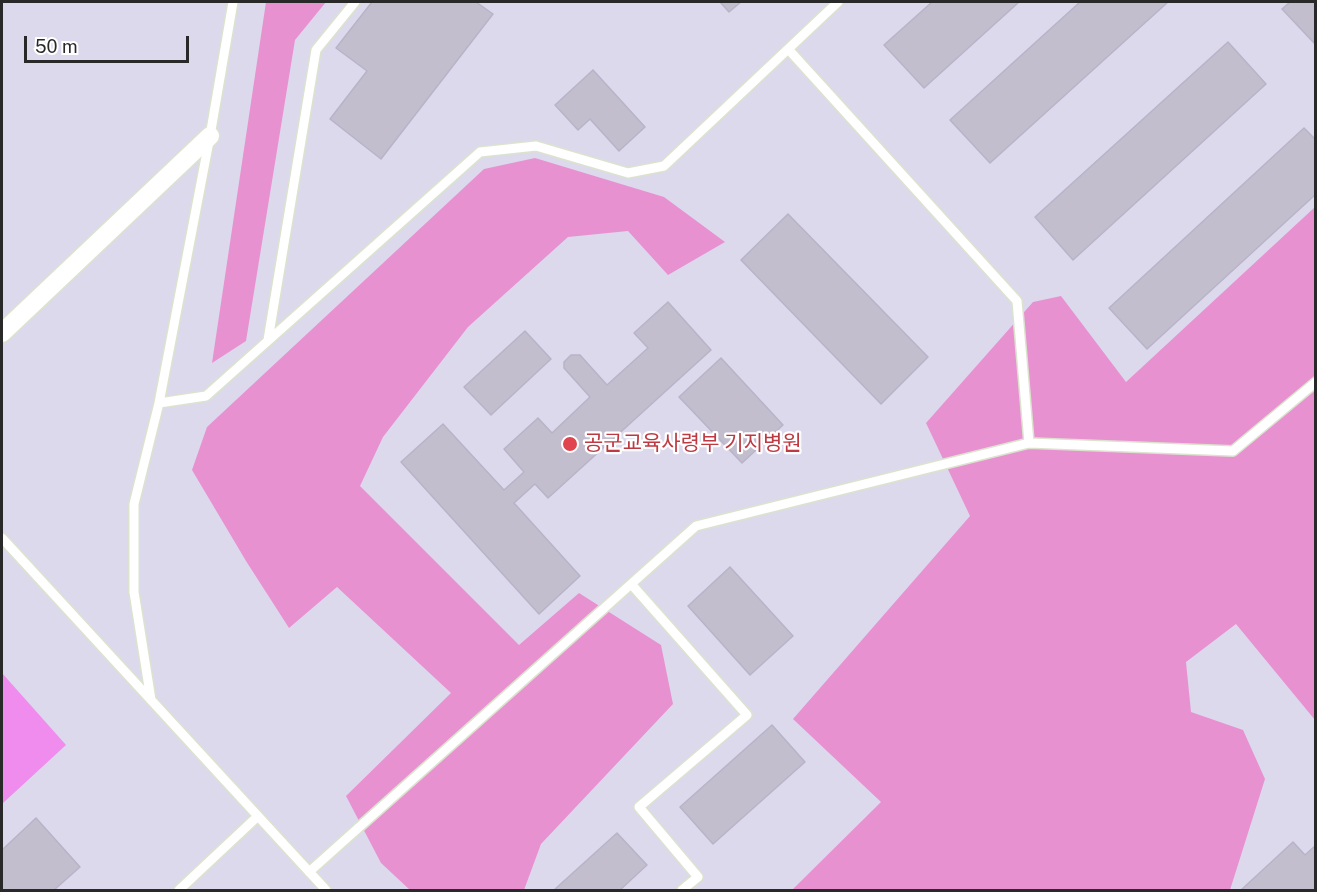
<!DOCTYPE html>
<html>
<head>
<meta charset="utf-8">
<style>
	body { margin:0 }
	#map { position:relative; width:1317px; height:892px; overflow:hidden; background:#dcd9ed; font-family:"Public Sans",sans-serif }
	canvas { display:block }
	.frame { position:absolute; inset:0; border:3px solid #292929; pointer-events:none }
	.scale { position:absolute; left:24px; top:36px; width:165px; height:27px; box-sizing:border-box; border:3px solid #292929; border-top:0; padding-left:8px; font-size:18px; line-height:21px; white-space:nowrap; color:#292929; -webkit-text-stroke:4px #fff; paint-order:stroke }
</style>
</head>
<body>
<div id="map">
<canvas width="1317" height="892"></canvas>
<div class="frame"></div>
<div class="scale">50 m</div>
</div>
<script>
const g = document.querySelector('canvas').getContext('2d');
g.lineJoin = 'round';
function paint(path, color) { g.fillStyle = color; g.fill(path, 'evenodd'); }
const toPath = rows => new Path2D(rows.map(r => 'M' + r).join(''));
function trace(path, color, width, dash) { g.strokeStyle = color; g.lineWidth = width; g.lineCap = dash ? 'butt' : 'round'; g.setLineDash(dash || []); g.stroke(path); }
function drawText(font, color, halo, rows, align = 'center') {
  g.font = font + ' "Public Sans","Noto Sans KR",sans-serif'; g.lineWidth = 4.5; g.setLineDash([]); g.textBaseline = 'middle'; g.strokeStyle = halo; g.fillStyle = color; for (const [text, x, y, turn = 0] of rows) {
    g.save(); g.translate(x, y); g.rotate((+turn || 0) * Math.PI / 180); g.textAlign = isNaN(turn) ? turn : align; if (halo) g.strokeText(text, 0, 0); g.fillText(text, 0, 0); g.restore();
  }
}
paint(toPath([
	[266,2,326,2,295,40,246,341,212,363],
	[535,158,664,197,725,242,668,275,628,231,568,237,468,327,383,437,360,486,519,645,579,593,661,645,673,704,541,844,524,890,410,890,381,863,346,796,451,693,337,587,289,628,246,561,192,470,207,427,484,169],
	[1315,207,1315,720,1236,624,1186,662,1191,712,1243,730,1265,779,1230,890,792,890,881,802,793,719,970,516,926,423,1033,302,1061,296,1126,382]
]), '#e891d1');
paint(toPath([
	[2,673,66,745,2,804]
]), '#f08ced');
const building = toPath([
	[372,2,476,2,493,14,381,159,330,119,367,71,336,48,372,2],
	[720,2,741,2,729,12,720,2],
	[932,2,1019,2,924,88,884,45,932,2],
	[1080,2,1168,2,990,163,950,120,1080,2],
	[1290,2,1316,2,1314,43,1282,9,1290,2],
	[1228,42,1266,84,1073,260,1035,217,1228,42],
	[593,70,645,127,619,151,590,119,578,130,555,105,593,70],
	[1304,128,1316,140,1316,194,1147,349,1109,308,1304,128],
	[788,214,928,357,881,404,741,260,788,214],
	[668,302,711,350,548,498,535,484,514,503,580,576,539,614,401,462,443,424,504,490,524,472,504,449,538,418,552,433,590,397,564,368,564,362,571,355,580,355,607,385,648,348,634,333,668,302],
	[525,331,551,359,491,415,464,387,525,331],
	[721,358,783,425,742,463,679,397,721,358],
	[730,567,793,636,750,675,688,606,730,567],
	[772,725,805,762,713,844,680,807,772,725],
	[36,818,80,867,54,890,2,890,2,850,36,818],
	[617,833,647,865,620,890,554,890,617,833],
	[1293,842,1305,855,1316,845,1316,890,1241,890,1293,842]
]);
paint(building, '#c2bece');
trace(building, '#b8b3c8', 1.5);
const service = toPath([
	[789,50,1017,301,1029,443],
	[268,340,316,50,355,2],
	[159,403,206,396,480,152,536,146,628,173,664,166,838,2],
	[2,538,326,890],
	[632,585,747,715,639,807,698,877,682,890],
	[151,700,134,592,134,504,159,403,210,136,233,2],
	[309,872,696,526,1029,443,1233,451,1316,382],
	[179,890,258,816]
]);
const minor = toPath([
	[2,333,210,136]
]);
trace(service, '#dbe3ce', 12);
trace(minor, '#dbe3ce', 21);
trace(service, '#fff', 9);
trace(minor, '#fff', 18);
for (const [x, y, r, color] of [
	[570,444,8,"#e0444e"]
]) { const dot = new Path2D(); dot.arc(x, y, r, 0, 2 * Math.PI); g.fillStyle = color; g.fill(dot); trace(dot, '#fff', 2); }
drawText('21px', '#be3a42', '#fff', [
	["공군교육사령부 기지병원",584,444]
], 'left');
</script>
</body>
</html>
